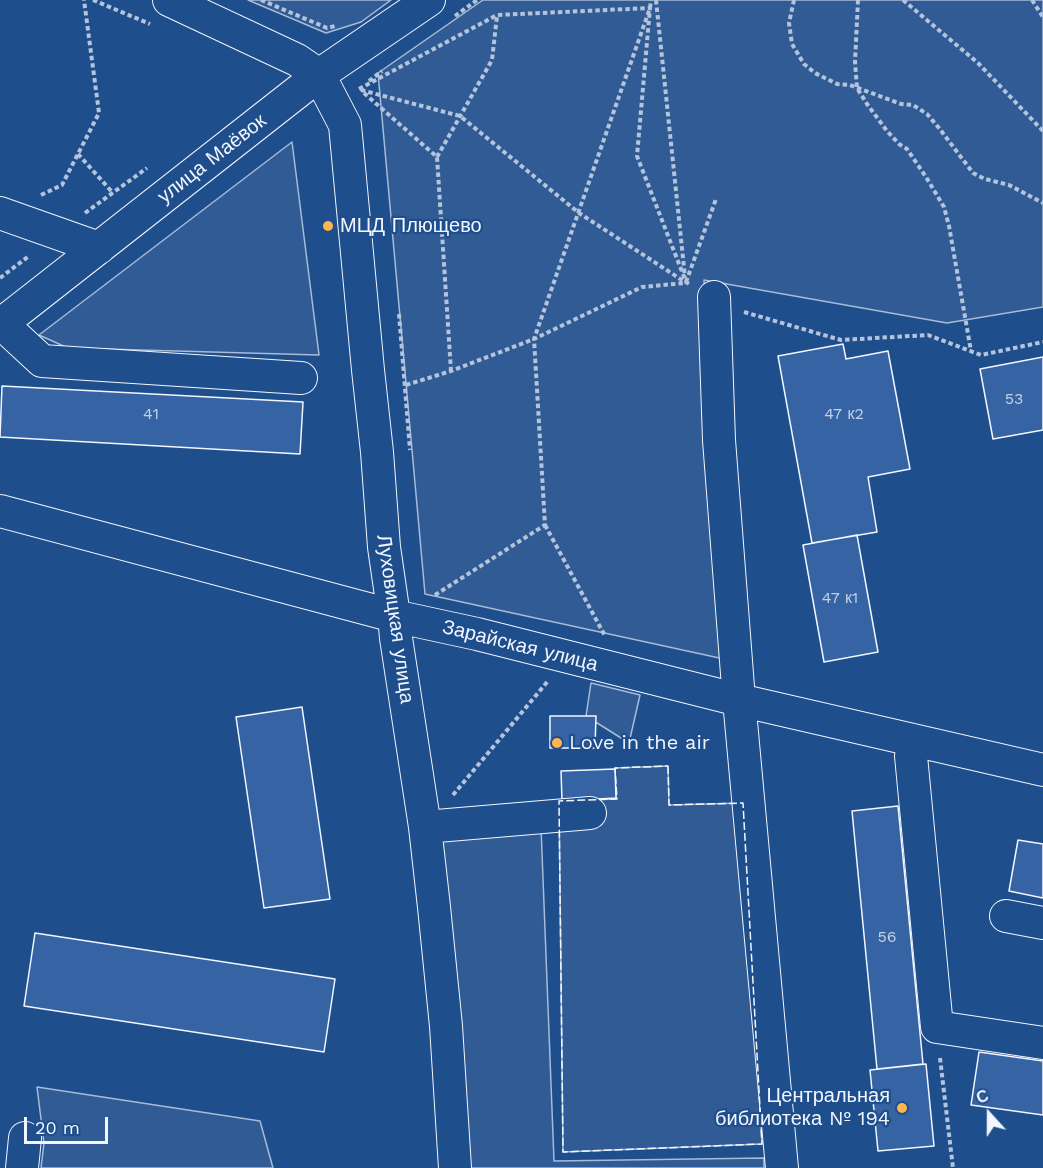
<!DOCTYPE html>
<html>
<head>
<meta charset="utf-8">
<style>
	body { margin:0 }
	#map { position:relative; width:1043px; height:1168px; overflow:hidden; background:#1f4e8c; font-family:"Work Sans",sans-serif }
	canvas { display:block }
	.north { position:absolute; left:959px; top:1084px; width:60px; height:60px; -webkit-text-stroke:4px #1f4e8c; paint-order:stroke; rotate:339deg; font-size:16px; font-weight:700; line-height:24px; text-align:center; color:#f2f6ff }
	.north::after { content:''; display:block; margin:auto; width:21px; height:27px; background:#f2f6ff; clip-path:polygon(50% 0,100% 100%,50% 72%,0 100%) }
	.scale { position:absolute; left:24px; top:1117px; width:84px; height:27px; box-sizing:border-box; border:3px solid #f2f6ff; border-top:0; padding-left:8px; font-size:18px; line-height:21px; white-space:nowrap; color:#f2f6ff; -webkit-text-stroke:4px #1f4e8c; paint-order:stroke }
</style>
</head>
<body>
<div id="map">
<canvas width="1043" height="1168"></canvas>
<div class="north">С</div>
<div class="scale">20 m</div>
</div>
<script>
const g = document.querySelector('canvas').getContext('2d');
g.lineJoin = 'round';
function paint(path, color) { g.fillStyle = color; g.fill(path, 'evenodd'); }
const toPath = rows => new Path2D(rows.map(r => 'M' + r).join(''));
function trace(path, color, width, dash) { g.strokeStyle = color; g.lineWidth = width; g.lineCap = dash ? 'butt' : 'round'; g.setLineDash(dash || []); g.stroke(path); }
function drawText(font, color, halo, rows, align = 'center') {
  g.font = font + ' "Work Sans",sans-serif'; g.lineWidth = 4.5; g.setLineDash([]); g.textBaseline = 'middle'; g.strokeStyle = halo; g.fillStyle = color; for (const [text, x, y, turn = 0] of rows) {
    g.save(); g.translate(x, y); g.rotate((+turn || 0) * Math.PI / 180); g.textAlign = isNaN(turn) ? turn : align; if (halo) g.strokeText(text, 0, 0); g.fillText(text, 0, 0); g.restore();
  }
}
const built = toPath([
	[248,0,391,0,361,22,326,33,248,0],
	[483,0,1043,0,1043,307,947,323,704,280,724,659,425,594,378,73,483,0],
	[292,142,319,355,68,348,39,335,292,142],
	[591,683,640,695,629,743,586,716,591,683],
	[668,766,669,805,743,803,762,1144,563,1152,559,801,616,799,615,768,668,766],
	[541,827,554,1161,764,1158,764,1168,470,1168,440,837,541,827],
	[37,1087,260,1121,273,1168,41,1168,44,1143,37,1087]
]);
paint(built, '#305b95');
trace(built, '#a8bbd7', 1.5);
const building = toPath([
	[843,344,846,359,888,351,910,469,868,477,877,532,812,543,778,356,843,344],
	[1043,357,1043,430,993,439,980,369,1043,357],
	[2,386,303,402,300,454,0,437,2,386],
	[857,535,878,652,824,662,803,545,857,535],
	[302,707,330,899,264,908,236,717,302,707],
	[550,716,596,716,595,748,550,748,550,716],
	[615,769,616,798,562,801,561,771,615,769],
	[898,806,923,1064,877,1069,852,811,898,806],
	[1018,840,1043,844,1043,898,1009,891,1018,840],
	[35,933,335,979,324,1052,24,1006,35,933],
	[979,1052,1043,1061,1043,1115,971,1105,979,1052],
	[926,1064,934,1146,878,1151,870,1070,926,1064]
]);
paint(building, '#3563a3');
trace(building, '#f2f6ff', 1.5);
const minor = toPath([
	[169,0,297,60,319,75,345,125,368,370,377,452,384,547,394,616,396,638,425,827,434,907,446,1026,455,1168],
	[0,213,99,248],
	[714,297,719,440,739,700,782,1168],
	[2,324,42,361,301,378],
	[0,325,319,75,429,0],
	[0,511,394,616,477,634,739,700,1043,770],
	[913,740,911,756,937,1027,1043,1043],
	[425,827,590,813],
	[1006,916,1043,923],
	[22,1168,25,1138]
]);
trace(minor, '#f2f6ff', 34);
trace(toPath([
	[93,0,150,24],
	[261,0,327,28,335,26],
	[656,0,685,277],
	[794,0,789,23,792,44,804,64,815,73,837,84,850,85,901,104,913,105,927,114,939,128,973,173,985,179,1009,185,1043,203],
	[858,0,855,62,857,88,867,104,887,131,899,144,907,149,926,177,944,207,949,226,971,351],
	[903,0,978,63,1043,131],
	[1032,0,1043,17],
	[455,16,477,0],
	[369,81,382,71],
	[359,89,497,15,650,8,637,156,686,282,689,284],
	[361,90,460,116,579,213,685,282],
	[364,93,437,157,451,371],
	[78,154,113,193],
	[437,157,492,60,497,16],
	[41,195,62,185,99,113,84,0],
	[85,213,147,168],
	[0,278,29,256],
	[686,282,716,199],
	[744,312,841,340,928,335,981,355,1043,342],
	[399,314,410,450],
	[406,385,451,371,534,339,642,287,685,283],
	[545,525,605,636],
	[435,595,545,525,534,339,650,8,651,0],
	[453,795,548,681],
	[940,1058,953,1168]
]), '#b3c4dc', 4, [4.5, 3]);
trace(minor, '#1f4e8c', 32);
trace(toPath([
	[668,766,669,805,743,803,762,1144,563,1152,559,801,617,799,615,768,668,766]
]), '#f2f6ff', 1.5, [8, 3]);
for (const [x, y, r, color] of [
	[328,226,6,"#ffb74d"],
	[557,743,6,"#ffb74d"],
	[902,1108,6,"#ffb74d"]
]) { const dot = new Path2D(); dot.arc(x, y, r, 0, 2 * Math.PI); g.fillStyle = color; g.fill(dot); trace(dot, '#1f4e8c', 2); }
drawText('16px', '#c3d1e8', null, [
	["53",1014,399],
	["41",151,414],
	["47 к2",844,414],
	["47 к1",840,598],
	["56",887,937]
]);
drawText('20px', '#f2f6ff', '#1f4e8c', [
	["улица Маёвок",212,159,-38],
	["Луховицкая улица",395,619,82],
	["Зарайская улица",520,646,14]
]);
drawText('20px', '#f2f6ff', '#1f4e8c', [
	["МЦД Плющево",340,226],
	["Love in the air",569,743],
	["Центральная",890,1096,"right"],
	["библиотека № 194",890,1119,"right"]
], 'left');
</script>
</body>
</html>
